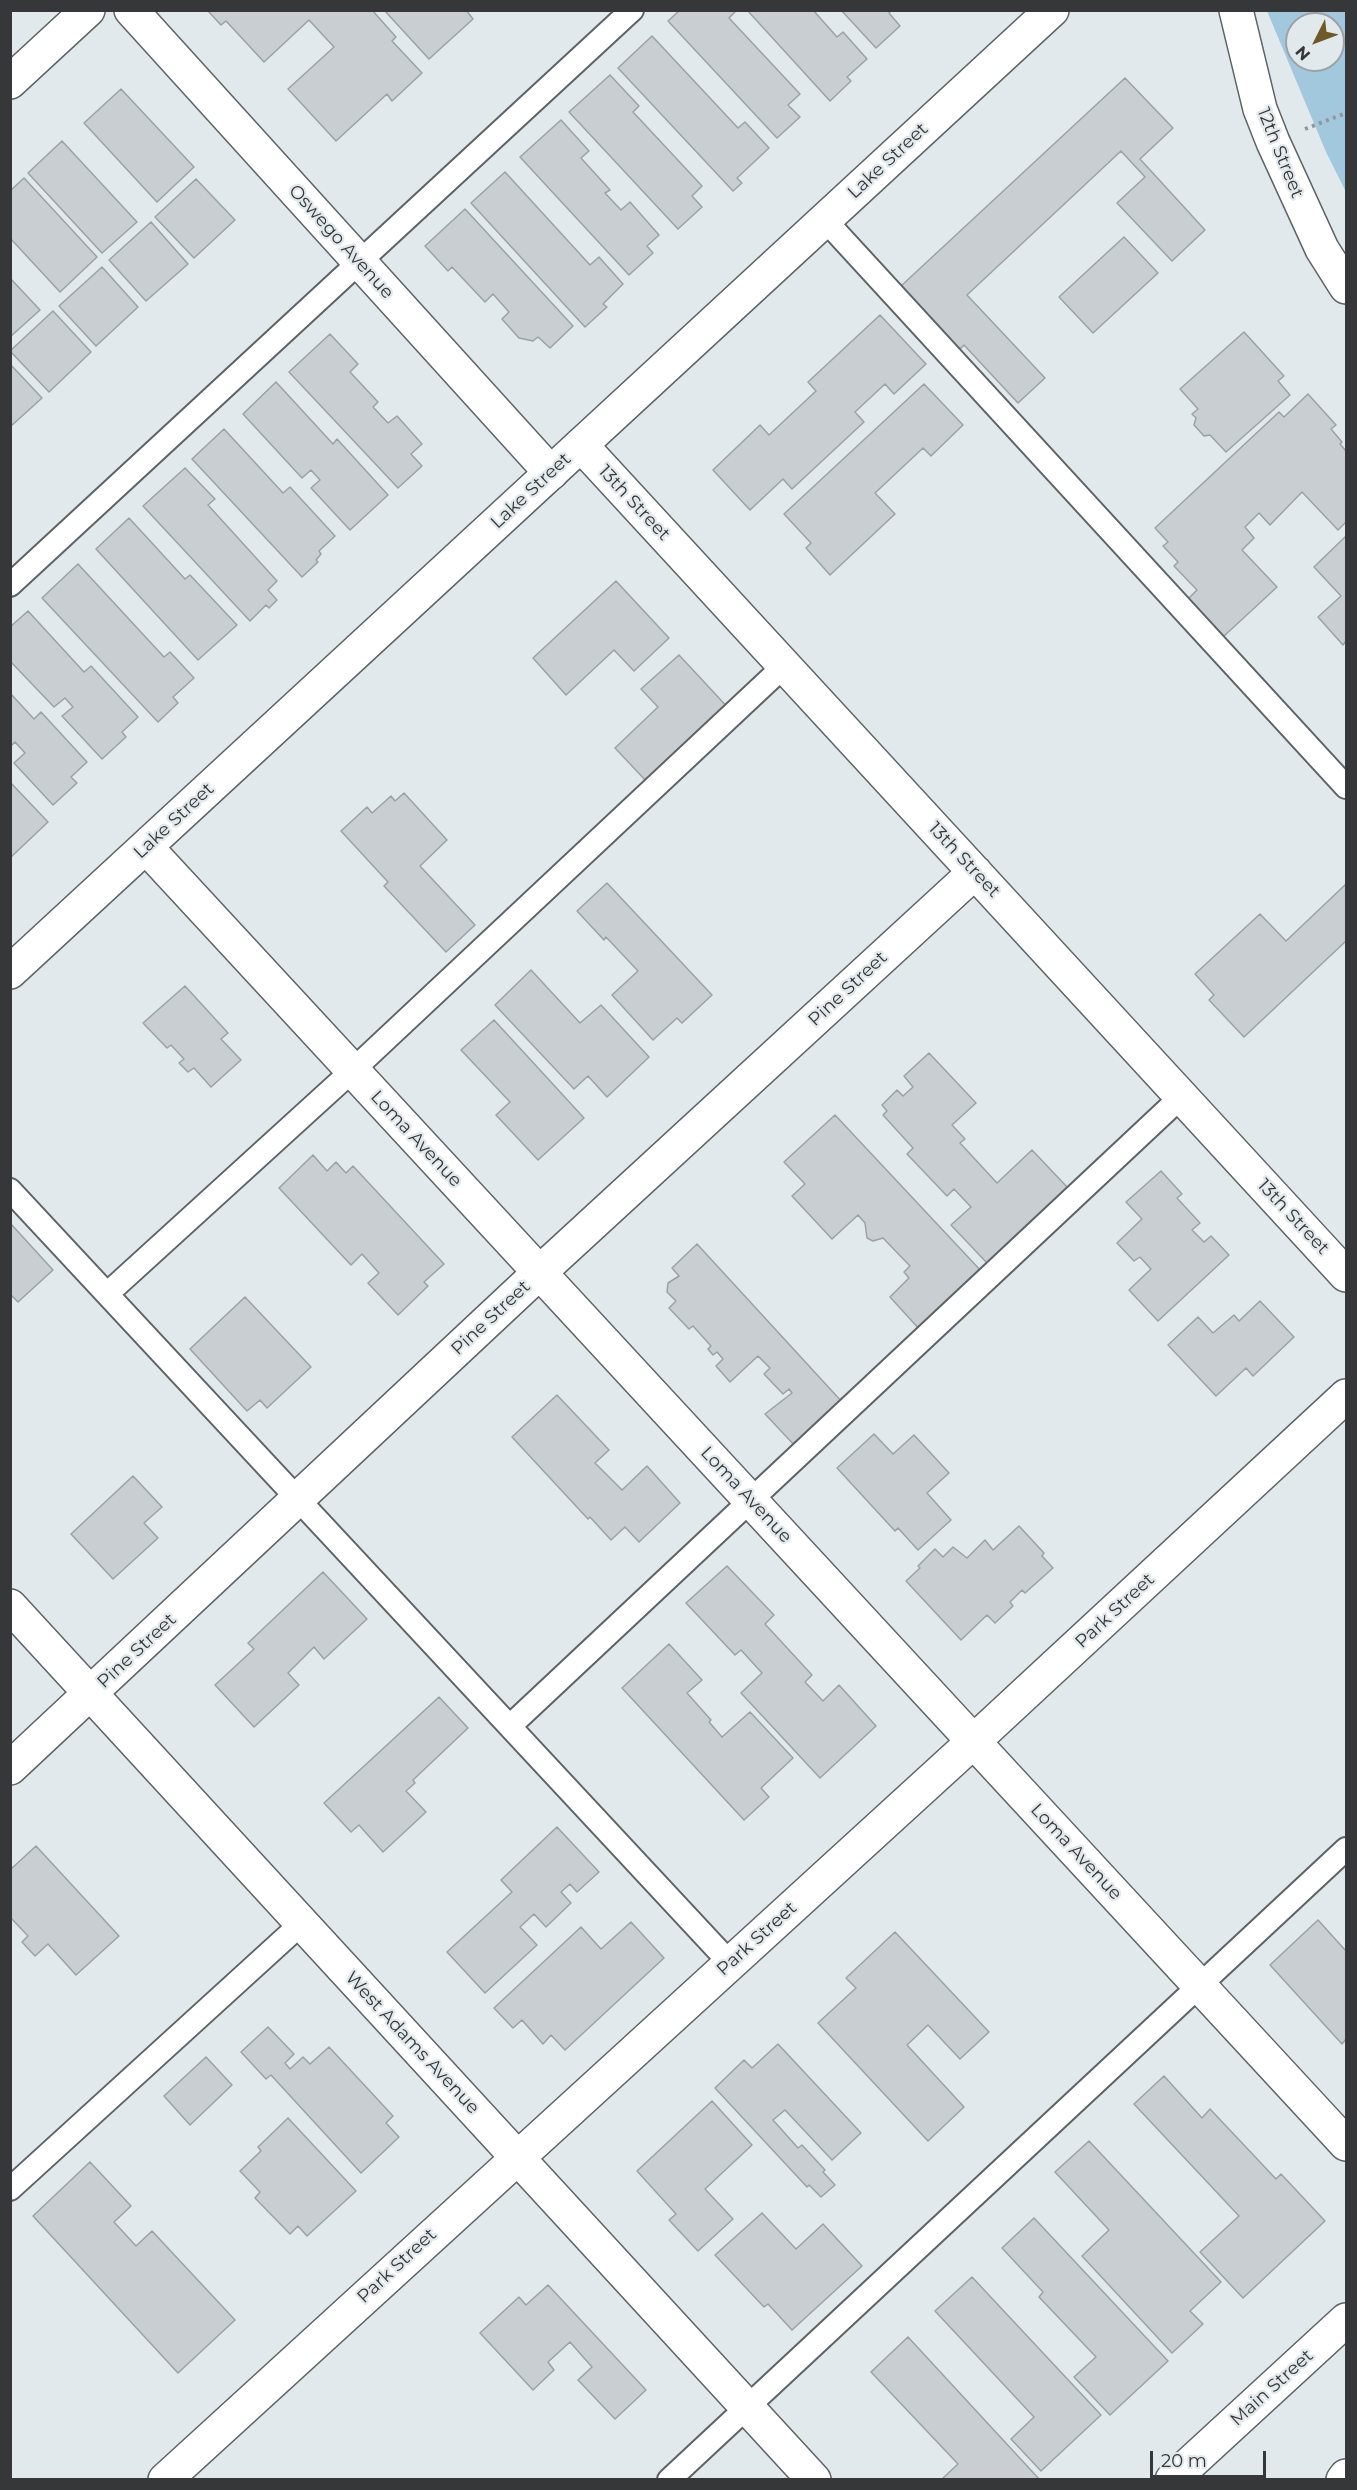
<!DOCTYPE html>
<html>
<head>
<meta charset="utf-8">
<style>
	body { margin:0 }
	#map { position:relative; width:1357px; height:2490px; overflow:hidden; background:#e2e9ed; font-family:Montserrat,sans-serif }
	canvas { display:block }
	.frame { position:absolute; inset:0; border:12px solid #353739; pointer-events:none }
	.north { position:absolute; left:1285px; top:12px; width:60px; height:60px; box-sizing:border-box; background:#e2e9ed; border:2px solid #9da2a5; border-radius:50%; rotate:228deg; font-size:16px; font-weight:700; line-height:24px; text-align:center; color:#353739 }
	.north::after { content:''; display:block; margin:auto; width:21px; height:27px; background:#705929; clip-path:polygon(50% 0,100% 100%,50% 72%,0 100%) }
	.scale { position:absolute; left:1150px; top:2451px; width:116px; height:27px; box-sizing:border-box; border:3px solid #353739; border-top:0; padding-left:8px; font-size:18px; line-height:21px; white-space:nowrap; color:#353739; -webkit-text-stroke:4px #e2e9ed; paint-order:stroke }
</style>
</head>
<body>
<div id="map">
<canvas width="1357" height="2490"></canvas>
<div class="frame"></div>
<div class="north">N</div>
<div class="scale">20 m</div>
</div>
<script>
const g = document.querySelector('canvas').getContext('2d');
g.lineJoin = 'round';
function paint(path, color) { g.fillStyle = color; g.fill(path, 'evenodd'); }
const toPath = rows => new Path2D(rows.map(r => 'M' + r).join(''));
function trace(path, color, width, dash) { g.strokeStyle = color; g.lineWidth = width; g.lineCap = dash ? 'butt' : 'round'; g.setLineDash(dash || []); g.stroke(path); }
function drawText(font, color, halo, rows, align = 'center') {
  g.font = font + ' Montserrat,sans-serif'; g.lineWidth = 4.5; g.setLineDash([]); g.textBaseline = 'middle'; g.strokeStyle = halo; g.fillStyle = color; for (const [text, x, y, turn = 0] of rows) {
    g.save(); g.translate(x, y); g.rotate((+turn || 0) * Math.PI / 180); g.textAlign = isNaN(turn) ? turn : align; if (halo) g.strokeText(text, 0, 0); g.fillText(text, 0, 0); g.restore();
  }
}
paint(toPath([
	[1267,11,1346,11,1346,192,1326,152],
	[1297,24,1333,24,1333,60,1297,60]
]), '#a2c8de');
const building = toPath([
	[207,10,372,10,396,37,392,41,422,73,392,101,387,94,336,141,288,89,334,47,309,20,264,62,226,21,221,25,207,10],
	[384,10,466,10,473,19,429,59,384,10],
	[680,10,734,10,735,12,729,18,800,94,788,105,800,117,777,138,668,21,680,10],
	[747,10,813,10,837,37,843,32,867,59,847,77,851,81,830,101,747,10],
	[841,10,892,10,889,13,900,26,876,48,841,10],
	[652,36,738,128,745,122,769,148,737,178,742,183,733,191,618,68,652,36],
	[610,75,639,106,633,112,702,186,692,196,702,207,678,229,569,112,610,75],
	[1125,78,1173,128,1140,159,1205,230,1172,261,1117,203,1145,177,1121,151,967,295,1045,378,1018,403,964,345,960,349,901,286,1125,78],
	[121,89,194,167,157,202,84,123,121,89],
	[561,120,589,151,581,158,610,190,605,193,621,210,630,202,659,235,647,246,653,253,629,275,520,157,561,120],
	[62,141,137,222,102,253,28,173,62,141],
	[505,172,590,265,599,257,623,284,603,304,607,307,585,327,471,203,505,172],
	[24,178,97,257,60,292,10,238,10,191,24,178],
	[196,179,235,220,194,258,155,217,196,179],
	[465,209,573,326,550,348,538,337,533,341,519,338,502,319,509,312,493,294,485,302,452,267,448,271,425,246,465,209],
	[151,222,188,264,146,301,109,260,151,222],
	[1124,237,1158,273,1093,333,1059,297,1124,237],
	[102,267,138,307,96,346,59,306,102,267],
	[10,278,40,310,10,337,10,278],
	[53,311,91,352,49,392,10,351,53,311],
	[880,315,926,364,894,394,885,384,855,412,864,422,792,489,783,479,750,510,713,470,760,425,769,435,816,391,808,382,880,315],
	[1244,332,1284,376,1278,381,1290,395,1226,452,1210,435,1204,436,1194,425,1196,418,1192,414,1198,409,1180,389,1244,332],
	[330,334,358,364,350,372,378,402,373,407,388,423,397,416,422,444,411,454,422,466,398,488,289,372,330,334],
	[10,364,42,398,10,427,10,364],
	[276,382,333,444,337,439,388,495,350,530,311,488,320,480,311,470,302,478,243,414,276,382],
	[924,384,963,425,931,456,923,448,875,493,895,514,830,575,806,548,811,543,784,514,924,384],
	[1308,394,1336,425,1331,429,1342,442,1340,444,1346,451,1346,522,1338,530,1302,492,1270,525,1259,513,1245,527,1254,538,1242,550,1277,587,1223,637,1188,599,1197,590,1174,566,1178,562,1163,546,1168,542,1155,528,1279,412,1284,417,1308,394],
	[224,429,283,493,290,487,335,536,319,551,321,554,316,560,318,562,302,577,192,459,224,429],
	[185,468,215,499,208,505,277,581,268,590,277,600,269,608,266,605,250,621,143,506,185,468],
	[129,518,185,579,190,575,237,625,198,660,96,549,129,518],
	[1346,536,1346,641,1343,645,1318,617,1341,596,1314,567,1346,536],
	[78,564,164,657,170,652,194,678,173,697,178,703,158,722,42,598,78,564],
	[616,581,669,638,634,671,614,650,566,695,533,658,616,581],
	[28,611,84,672,91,666,138,717,122,732,126,737,102,759,62,716,73,707,65,698,54,707,10,661,10,627,28,611],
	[679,655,732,712,648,783,615,748,658,707,641,689,679,655],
	[10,693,34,719,41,712,87,762,71,777,77,783,53,805,14,763,25,753,15,742,10,747,10,693],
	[10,782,48,822,10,858,10,782],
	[404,793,447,840,420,866,475,925,446,952,384,886,388,882,341,831,367,807,372,813,391,796,395,801,404,793],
	[607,883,712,995,682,1023,677,1018,653,1040,612,995,638,971,606,937,604,940,577,911,607,883],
	[1346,884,1346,941,1244,1037,1209,1000,1214,995,1195,974,1260,914,1286,941,1346,884],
	[531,970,580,1023,601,1005,649,1057,607,1097,588,1076,574,1089,495,1005,531,970],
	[185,986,228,1033,221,1039,241,1060,211,1087,194,1068,188,1072,179,1063,184,1059,171,1045,167,1048,143,1023,185,986],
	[494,1020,584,1118,538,1160,496,1115,510,1102,461,1050,494,1020],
	[929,1053,976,1103,952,1125,965,1139,960,1143,997,1183,1032,1150,1068,1188,987,1263,951,1225,971,1207,954,1189,947,1196,907,1154,913,1148,883,1115,887,1111,882,1105,897,1090,903,1096,913,1087,904,1076,929,1053],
	[835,1115,983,1273,921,1331,890,1297,909,1278,904,1272,910,1266,883,1238,873,1241,867,1238,865,1223,858,1215,832,1239,792,1196,805,1184,784,1162,835,1115],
	[313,1155,327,1171,336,1162,346,1173,353,1166,444,1264,424,1282,428,1286,398,1315,368,1283,379,1273,362,1254,351,1265,279,1188,313,1155],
	[1161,1171,1182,1194,1177,1198,1200,1223,1192,1230,1204,1242,1211,1236,1229,1255,1158,1321,1129,1290,1151,1269,1140,1257,1134,1261,1117,1243,1142,1219,1126,1202,1161,1171],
	[11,1224,53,1270,18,1302,10,1294,11,1224],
	[697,1244,843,1403,797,1448,765,1414,792,1393,789,1389,783,1394,764,1374,770,1368,758,1356,730,1382,716,1366,723,1359,717,1352,713,1355,708,1349,711,1346,693,1326,689,1329,669,1308,676,1301,667,1292,668,1283,679,1276,672,1268,697,1244],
	[245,1297,311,1367,267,1408,260,1400,247,1411,190,1349,245,1297],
	[1260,1301,1294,1337,1253,1376,1246,1368,1216,1396,1168,1345,1198,1317,1213,1333,1234,1315,1239,1321,1260,1301],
	[557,1395,609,1450,595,1463,622,1490,647,1466,680,1503,639,1542,625,1527,611,1540,590,1517,588,1519,512,1437,557,1395],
	[874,1434,893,1454,914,1435,949,1473,927,1493,951,1520,918,1550,898,1528,895,1531,837,1468,874,1434],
	[133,1476,162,1507,144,1523,158,1538,113,1579,71,1534,133,1476],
	[1019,1526,1044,1553,1042,1556,1053,1568,1025,1593,1022,1590,1010,1602,1013,1606,995,1623,987,1615,961,1640,906,1581,920,1568,918,1566,935,1549,943,1557,953,1547,967,1558,985,1540,993,1550,1019,1526],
	[727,1566,774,1615,765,1624,812,1675,805,1682,823,1701,839,1685,876,1726,820,1778,741,1693,762,1673,741,1650,735,1655,686,1603,727,1566],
	[323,1572,367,1619,324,1659,314,1647,288,1673,299,1685,254,1727,215,1685,254,1649,248,1643,323,1572],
	[669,1644,702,1680,687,1693,711,1720,709,1722,722,1737,750,1712,793,1758,761,1788,769,1797,744,1820,622,1688,669,1644],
	[439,1697,468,1728,413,1780,415,1783,406,1791,426,1812,383,1852,359,1825,351,1832,324,1803,439,1697],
	[557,1827,599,1872,577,1892,570,1884,561,1892,571,1903,546,1927,534,1914,520,1927,537,1945,485,1993,447,1952,512,1892,501,1880,557,1827],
	[36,1846,119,1936,76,1975,48,1944,35,1956,22,1942,28,1936,10,1917,10,1870,36,1846],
	[1318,1920,1346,1951,1346,2039,1342,2044,1270,1965,1318,1920],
	[631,1922,664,1958,565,2050,551,2035,543,2044,522,2020,513,2028,494,2008,581,1927,601,1949,631,1922],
	[895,1932,989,2032,960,2059,928,2025,907,2045,964,2107,928,2141,818,2023,856,1988,846,1978,895,1932],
	[268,2027,294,2054,285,2063,290,2069,303,2057,310,2064,329,2047,393,2116,386,2123,399,2137,361,2173,271,2075,266,2079,241,2052,268,2027],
	[778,2044,861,2133,832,2160,785,2110,773,2120,798,2148,802,2145,825,2170,823,2172,835,2185,821,2197,809,2185,807,2187,715,2088,744,2060,752,2068,778,2044],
	[206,2057,232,2085,190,2125,164,2096,206,2057],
	[1164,2076,1202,2118,1210,2109,1276,2179,1281,2174,1325,2221,1243,2298,1200,2252,1239,2216,1134,2104,1164,2076],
	[712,2101,752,2145,705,2189,733,2219,698,2251,669,2220,676,2214,637,2171,712,2101],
	[288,2118,356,2191,307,2236,298,2226,290,2234,255,2198,260,2192,240,2171,261,2151,258,2147,288,2118],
	[1089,2141,1221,2282,1190,2311,1203,2324,1172,2353,1082,2256,1109,2230,1055,2172,1089,2141],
	[90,2162,131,2206,114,2222,136,2246,152,2231,235,2320,178,2373,33,2216,90,2162],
	[762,2213,796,2249,823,2224,862,2266,792,2330,768,2304,764,2307,715,2255,762,2213],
	[1034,2218,1168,2361,1110,2415,1074,2377,1096,2357,1039,2297,1043,2292,1002,2248,1034,2218],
	[972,2277,1101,2415,1041,2471,1011,2439,1034,2417,935,2311,972,2277],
	[548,2285,646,2390,615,2419,578,2380,592,2367,570,2342,548,2362,554,2370,533,2390,480,2333,519,2297,526,2305,548,2285],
	[908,2337,1040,2480,942,2479,958,2464,871,2372,908,2337]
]);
paint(building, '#c8ced2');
trace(building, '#9ba1a5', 1.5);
const lane = toPath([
	[825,220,1346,787],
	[10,585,632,10],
	[10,1190,730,1963],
	[107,1294,353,1070,784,666],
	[510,1726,1182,1096],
	[10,2189,302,1923],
	[669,2480,1346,1849]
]);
const street = toPath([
	[131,10,551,473],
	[1236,10,1260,109,1273,142,1322,249,1346,287],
	[10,82,88,10],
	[581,445,1346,1275],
	[146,847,1346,2144],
	[10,1768,540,1272,975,872]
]);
const secondary = toPath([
	[10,972,1052,10],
	[10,1606,814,2480],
	[165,2480,974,1741,1346,1396],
	[1172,2480,1346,2320],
	[1343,2480,1346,2476]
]);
trace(lane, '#5e6367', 26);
trace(street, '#5e6367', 36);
trace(secondary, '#5e6367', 36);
trace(toPath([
	[1305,129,1346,113]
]), '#92979a', 4, [3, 4.5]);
trace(lane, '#fff', 22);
trace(street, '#fff', 33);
trace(secondary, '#fff', 33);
drawText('18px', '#353739', '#e2e9ed', [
	["12th Street",1280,153,68],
	["Lake Street",888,161,-43],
	["Oswego Avenue",341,242,48],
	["Lake Street",531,491,-43],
	["13th Street",634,503,47],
	["Lake Street",174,821,-43],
	["13th Street",964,860,47],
	["Pine Street",848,989,-43],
	["Loma Avenue",416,1139,47],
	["13th Street",1293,1217,47],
	["Pine Street",491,1318,-43],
	["Loma Avenue",746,1495,47],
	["Park Street",1115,1611,-43],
	["Pine Street",137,1651,-43],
	["Loma Avenue",1076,1852,47],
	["Park Street",757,1939,-42],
	["West Adams Avenue",412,2043,47],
	["Park Street",397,2266,-43],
	["Main Street",1272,2388,-42]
]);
</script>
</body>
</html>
